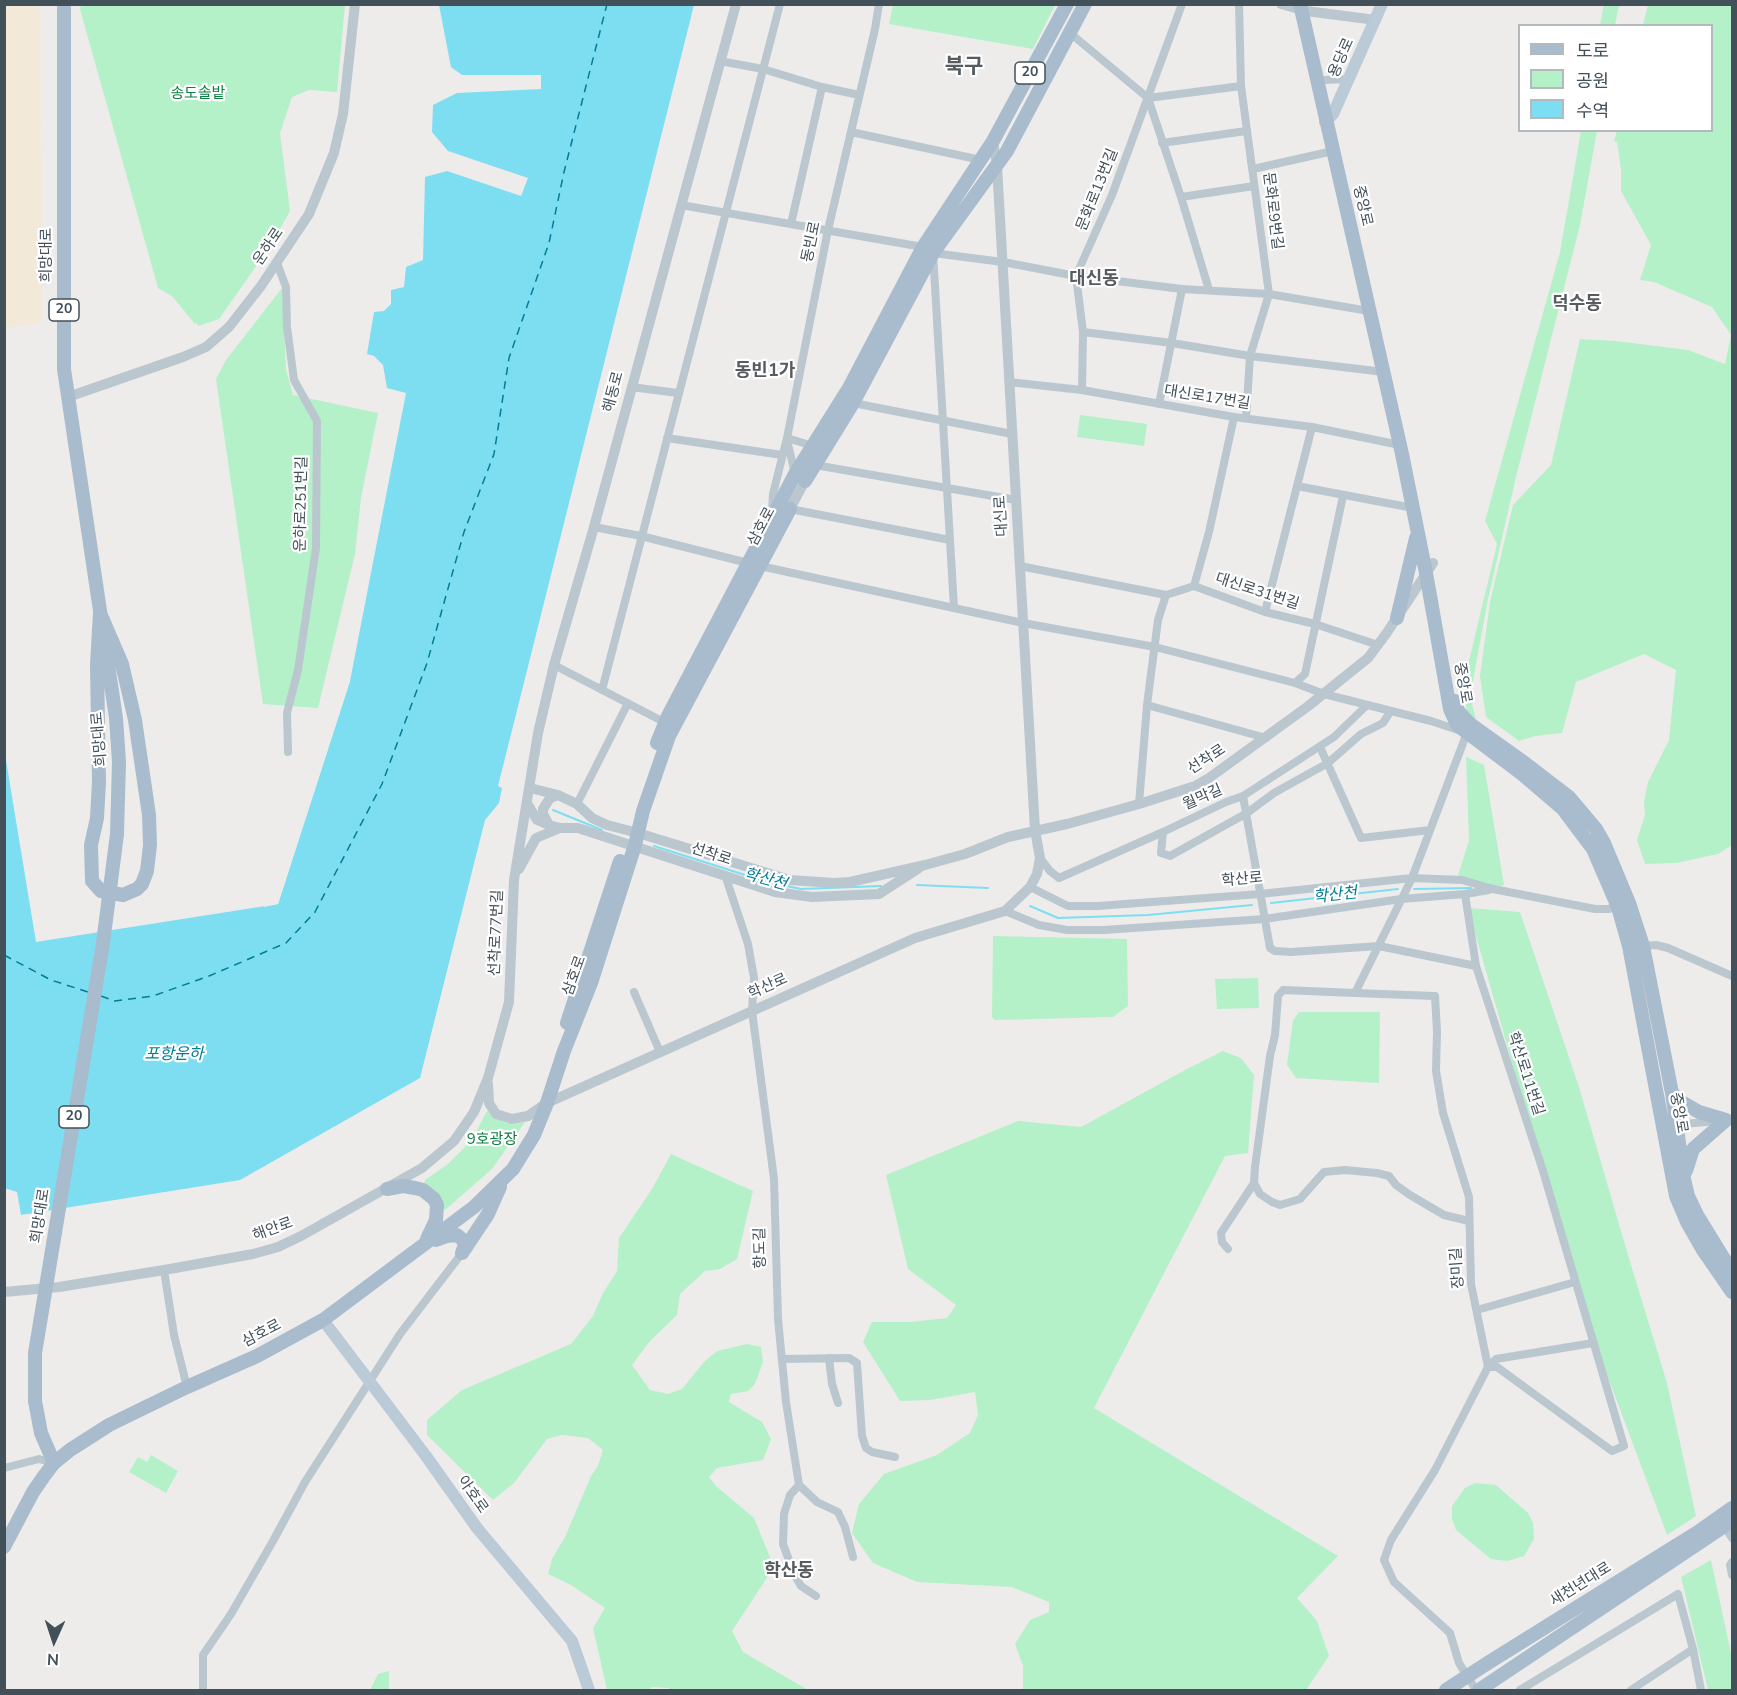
<!DOCTYPE html>
<html>
<head>
<meta charset="utf-8">
<style>
	body { margin:0 }
	#map { position:relative; width:1737px; height:1695px; overflow:hidden; background:#eeebeb; font-family:"Nunito Sans","Noto Sans KR",sans-serif }
	canvas { display:block }
	.frame { position:absolute; inset:0; border:6px solid #42505a; pointer-events:none }
	.legend { position:absolute; left:1518px; top:24px; width:195px; height:108px; box-sizing:border-box; background:#fff; border:2px solid #b3b9bd; margin:0; padding:8px 10px; list-style:none; font-size:18px; color:#42505a }
	.legend li { display:flex; align-items:center; gap:12px; height:30px }
	.legend b { width:30px; border:2px solid #b3b9bd }
	.north { position:absolute; left:24px; top:1611px; width:60px; height:60px; -webkit-text-stroke:4px #fff; paint-order:stroke; rotate:183deg; font-size:16px; font-weight:700; line-height:24px; text-align:center; color:#42505a }
	.north::after { content:''; display:block; margin:auto; width:21px; height:27px; background:#42505a; clip-path:polygon(50% 0,100% 100%,50% 72%,0 100%) }
</style>
</head>
<body>
<div id="map">
<canvas width="1737" height="1695"></canvas>
<div class="frame"></div>
<ul class="legend">
<li><b style="height:8px;background:#a8bccd"></b>도로</li>
<li><b style="height:16px;background:#b4f1c9"></b>공원</li>
<li><b style="height:16px;background:#7ddef2"></b>수역</li>
</ul>
<div class="north">N</div>
</div>
<script>
const g = document.querySelector('canvas').getContext('2d');
g.lineJoin = 'round';
function paint(path, color) { g.fillStyle = color; g.fill(path, 'evenodd'); }
const toPath = rows => new Path2D(rows.map(r => 'M' + r).join(''));
function trace(path, color, width, dash) { g.strokeStyle = color; g.lineWidth = width; g.lineCap = dash ? 'butt' : 'round'; g.setLineDash(dash || []); g.stroke(path); }
function drawText(font, color, halo, rows, align = 'center') {
  g.font = font + ' "Nunito Sans","Noto Sans KR",sans-serif'; g.lineWidth = 4.5; g.setLineDash([]); g.textBaseline = 'middle'; g.strokeStyle = halo; g.fillStyle = color; for (const [text, x, y, turn = 0] of rows) {
    g.save(); g.translate(x, y); g.rotate((+turn || 0) * Math.PI / 180); g.textAlign = isNaN(turn) ? turn : align; if (halo) g.strokeText(text, 0, 0); g.fillText(text, 0, 0); g.restore();
  }
}
paint(toPath([
	[81,4,345,5,337,92,309,90,292,97,280,133,290,211,271,245,219,319,198,326,197,323,195,324,172,296,158,288,80,9],
	[1604,4,1619,5,1615,25,1600,25],
	[893,5,893,4,1055,5,1033,49,889,24],
	[1648,5,1732,5,1732,845,1718,854,1676,863,1645,864,1637,840,1645,815,1644,802,1648,782,1669,740,1676,670,1644,654,1576,682,1562,733,1535,736,1519,741,1486,717,1480,676,1490,602,1513,505,1551,465,1580,339,1616,341,1688,350,1725,364,1731,335,1712,307,1654,282,1640,280,1651,245,1621,191,1621,169,1617,142,1614,141,1617,131,1712,130,1712,26,1643,25],
	[1581,131,1597,131,1580,225,1516,477,1488,599,1470,697,1477,723,1468,718,1463,686,1497,544,1485,521,1560,252],
	[282,288,286,369,293,395,378,413,361,498,355,554,318,708,263,704,216,379,226,360],
	[1080,415,1147,424,1144,446,1077,437],
	[1466,757,1484,765,1504,885,1493,889,1457,879,1469,840],
	[1468,908,1520,912,1579,1087,1628,1255,1667,1383,1696,1516,1667,1535,1581,1305],
	[993,936,1127,939,1128,1006,1113,1017,995,1020,992,1017],
	[1258,978,1259,1008,1217,1009,1215,979],
	[1299,1012,1380,1012,1379,1083,1296,1078,1287,1065,1293,1020],
	[1223,1051,1241,1058,1254,1075,1248,1153,1225,1156,1094,1408,1338,1556,1297,1598,1317,1621,1329,1656,1306,1690,1023,1690,1023,1666,1015,1644,1030,1620,1049,1612,1049,1602,1012,1587,917,1582,873,1563,852,1533,859,1504,884,1474,937,1455,970,1433,978,1415,975,1392,930,1400,900,1401,863,1342,872,1322,910,1322,947,1318,956,1305,908,1269,886,1175,1018,1121,1081,1127,1185,1070],
	[487,1111,503,1122,514,1124,525,1122,492,1169,445,1210,424,1186,425,1180,448,1164,464,1148,477,1130],
	[671,1154,753,1191,737,1259,720,1269,705,1271,680,1294,677,1315,650,1341,632,1365,650,1390,668,1394,682,1389,704,1362,717,1351,747,1344,761,1347,763,1362,755,1384,748,1391,731,1394,729,1402,762,1422,771,1439,763,1460,717,1468,709,1477,716,1486,754,1518,774,1567,732,1631,743,1652,808,1690,670,1690,669,1688,652,1687,648,1690,607,1690,593,1628,605,1608,571,1585,548,1574,552,1559,565,1537,591,1476,598,1466,603,1450,588,1438,562,1435,547,1439,514,1483,493,1500,427,1435,427,1420,462,1390,571,1344,593,1316,603,1293,617,1271,619,1238,652,1189],
	[151,1455,178,1471,166,1493,129,1472,138,1457,147,1462],
	[1475,1483,1496,1485,1528,1513,1533,1523,1534,1539,1524,1556,1508,1561,1491,1559,1456,1530,1452,1519,1452,1506,1465,1488],
	[1711,1560,1732,1658,1732,1690,1708,1690,1681,1577],
	[389,1671,389,1690,370,1690,378,1674]
]), '#b4f1c9');
paint(toPath([
	[4,5,40,5,42,322,5,328]
]), '#f2e9d9');
paint(toPath([
	[439,5,694,5,498,786,502,788,499,803,485,820,420,1078,240,1180,21,1215,17,1192,4,1188,4,748,36,942,278,904,350,681,406,393,387,388,383,365,374,356,367,354,374,312,384,311,391,304,391,290,404,287,406,267,423,260,425,177,447,171,521,196,528,178,448,151,432,132,433,105,457,93,541,89,541,75,462,75,451,67]
]), '#7ddef2');
paint(toPath([
	[347,680,350,681,278,904,264,907,263,904,276,901]
]), '#eeebeb');
trace(toPath([
	[553,810,602,830],
	[654,846,767,882,801,889,881,886],
	[917,885,988,888],
	[1414,889,1471,888],
	[1271,903,1398,889],
	[1030,906,1058,918,1148,915,1252,905]
]), '#7ddef2', 2);
trace(toPath([
	[4,955,51,980,88,992],
	[101,996,115,1001,153,996,209,976,286,943,315,912,382,784,427,663,464,532,494,454,509,358,549,243,564,172,607,4]
]), '#037d96', 1.5, [8, 6]);
trace(toPath([
	[1239,4,1241,86,1269,294,1250,356,1246,418],
	[1070,33,1148,98,1181,197,1209,290],
	[720,61,763,69,822,87,859,95],
	[1324,80,1349,79],
	[1148,98,1241,86],
	[851,132,981,160],
	[1162,143,1246,131],
	[1253,169,1333,151],
	[1181,197,1254,186],
	[681,205,923,247],
	[791,224,822,87],
	[277,263,286,287,287,327,294,380,317,421,316,548,298,670,287,713,288,752],
	[1083,332,1172,343,1250,356,1384,372],
	[1009,382,1082,390,1234,417,1312,427,1400,445],
	[631,387,678,393],
	[1082,390,1083,332,1076,276,1112,195,1182,4],
	[853,403,1012,434],
	[1159,404,1182,289],
	[667,438,782,455],
	[787,438,813,446],
	[787,440,795,474],
	[815,465,1016,500],
	[1297,486,1413,508],
	[790,509,950,540],
	[772,512,773,494,787,438,828,230,875,29,879,4],
	[594,527,641,536,760,566,1023,623,1155,647,1295,683,1324,694,1431,721,1461,731],
	[1020,566,1166,595,1194,586,1265,612,1315,624,1378,645],
	[1194,586,1209,532,1234,417],
	[954,608,933,253,1003,262,1076,276,1182,289,1269,294,1369,311],
	[1265,612,1312,427],
	[554,665,664,722],
	[1295,683,1305,674,1343,496],
	[602,690,780,4],
	[1147,705,1266,738],
	[1468,730,1412,878,1355,993,1435,996,1437,1031,1436,1071,1443,1113,1469,1197,1471,1284,1488,1367],
	[1320,747,1361,838,1430,830],
	[1243,796,1270,948,1275,951,1291,952,1379,946,1476,966],
	[577,804,628,703],
	[1139,804,1147,705,1158,620,1166,595],
	[1163,832,1161,853,1170,856,1247,813,1274,793,1328,763,1361,734,1383,723,1390,712],
	[1040,858,1050,871,1059,878,1163,832,1226,802,1243,796,1334,737,1366,706],
	[725,875,748,944,754,978,752,1011,774,1179,778,1319,786,1402,799,1485,817,1502,838,1512,845,1527,853,1557],
	[1030,887,1068,906,1098,906,1260,894,1412,878,1462,880,1493,889,1595,909,1608,909,1621,906],
	[1465,894,1476,966,1543,1171,1624,1446,1612,1451,1497,1367,1488,1367],
	[1005,911,1039,925,1067,930,1104,930,1264,919,1401,899,1465,894,1489,890],
	[1643,946,1656,945,1668,948,1732,976],
	[634,992,660,1052],
	[1355,993,1283,990,1278,996,1275,1035,1270,1056,1255,1167,1254,1183,1260,1194,1272,1202,1280,1205,1300,1199,1324,1172,1345,1170,1377,1173,1389,1176,1396,1185,1410,1195,1444,1215,1469,1221],
	[1673,1125,1717,1121],
	[1228,1249,1222,1242,1221,1233,1254,1183],
	[164,1270,174,1335,187,1387],
	[1477,1310,1575,1282],
	[829,1358,832,1384,838,1403],
	[782,1359,849,1358,857,1363,862,1436,866,1448,872,1452,895,1457],
	[4,1468,39,1459,54,1463],
	[799,1485,790,1495,784,1514,783,1544,794,1574,801,1586,816,1596],
	[1724,1526,1732,1538],
	[1732,1562,1730,1565,1732,1575],
	[203,1690,203,1655,231,1614,273,1541,305,1482,400,1334,462,1253],
	[1476,1690,1459,1663,1450,1633,1394,1582,1384,1560,1391,1540,1435,1470,1488,1367,1496,1359,1593,1343],
	[1520,1690,1678,1594,1693,1649,1701,1690],
	[1631,1690,1693,1649]
]), '#bac7cf', 8);
trace(toPath([
	[1281,4,1306,11,1376,20],
	[68,397,183,357,206,347,229,327,261,286,309,214,334,153,343,114,355,4],
	[790,509,805,481],
	[530,788,558,795,577,804,592,818,607,825,638,833,790,880,834,883,850,882,925,865,965,854,1008,837,1067,824,1139,804,1195,786,1209,778,1307,707,1368,658,1386,634,1433,563],
	[527,803,537,820,549,825,560,828,578,828,775,892,812,897,879,894,919,868],
	[549,825,543,814,543,809,550,798,558,795],
	[519,869,536,838,560,828],
	[488,1084,489,1103,496,1114,512,1119,528,1116,547,1103,915,938,1005,911,1030,887,1037,874,1040,858,1035,830,997,166,993,141],
	[4,1292,59,1287,164,1270,253,1254,278,1247,301,1236,422,1168,454,1141,474,1112,488,1078,509,1002,514,880,538,733,554,665,594,527,736,4]
]), '#bac7cf', 10);
trace(toPath([
	[1325,122,1333,114,1382,4],
	[323,1320,426,1456,477,1528,572,1641,589,1690]
]), '#bbcad7', 12);
trace(toPath([
	[64,4,64,369,116,718,119,762,117,834],
	[1300,4,1402,454,1426,573,1450,709,1457,725,1522,774,1563,809,1593,849,1618,907,1629,946,1676,1196,1687,1222,1703,1250,1732,1292],
	[805,481,853,403,933,253,1007,151,1085,4],
	[100,613,122,664,135,720,149,815,150,845,147,871,142,884,137,889,123,895,101,891,92,881,91,845,97,818,99,782,97,665,100,613],
	[1397,618,1416,538],
	[1455,701,1458,711,1470,724,1526,764,1569,797,1596,829,1604,843,1629,903,1643,946,1672,1093,1684,1179,1688,1196,1697,1215,1732,1272],
	[657,743,668,716,795,474,849,388,923,247,993,141,1067,4],
	[567,1023,620,861],
	[1672,1093,1680,1101,1699,1112,1726,1120],
	[1686,1171,1693,1149,1726,1120],
	[387,1189,403,1186,415,1188,423,1190,434,1199,437,1205,436,1220,427,1239],
	[436,1240,447,1236,457,1235,464,1241,465,1245,462,1253],
	[462,1253,488,1214,500,1187],
	[35,1401,41,1433,54,1463],
	[4,1547,33,1492,44,1476,54,1463,70,1450,109,1425,187,1387,257,1356,323,1320,474,1207,513,1169,534,1135,547,1103,564,1051,591,983,635,845,643,811,669,736,790,509],
	[1446,1690,1491,1661,1698,1532,1732,1508],
	[1479,1690,1732,1521]
]), '#a8bccd', 14);
trace(toPath([
	[35,1401,35,1353,103,943,117,834]
]), '#a8bccd', 14);
for (const [x, y, w] of [
	[1030,73,30],
	[64,310,30],
	[74,1117,30]
]) { const box = new Path2D(); box.roundRect(x - w / 2, y - 11, w, 22, 4.5); g.fillStyle = '#fff'; g.fill(box); trace(box, '#42505a', 1.5); }
drawText('bold 14px', '#42505a', null, [
	["20",1030,73],
	["20",64,310],
	["20",74,1117]
]);
drawText('15px', '#42505a', '#fff', [
	["용당로",1342,58,-66],
	["문화로13번길",1098,190,-68],
	["중앙로",1362,206,77],
	["문화로9번길",1272,211,83],
	["동빈로",812,242,-78],
	["운하로",269,247,-56],
	["희망대로",47,255,-90],
	["해동로",614,392,-75],
	["대신로17번길",1207,398,9],
	["운하로251번길",302,504,-89],
	["대신로",1002,516,-93],
	["삼호로",762,527,-62],
	["대신로31번길",1257,592,18],
	["중앙로",1462,683,80],
	["희망대로",100,739,-95],
	["선착로",1207,760,-33],
	["월막길",1203,798,-24],
	["선착로",711,855,18],
	["학산로",1242,880,-5],
	["선착로77번길",497,933,-88],
	["삼호로",575,976,-70],
	["학산로",768,987,-24],
	["학산로11번길",1525,1074,72],
	["중앙로",1678,1113,80],
	["희망대로",41,1216,-81],
	["해안로",273,1230,-20],
	["항도길",761,1248,-91],
	["장미길",1458,1268,-94],
	["삼호로",262,1334,-27],
	["아호로",472,1495,55],
	["새천년대로",1581,1585,-32]
]);
drawText('15px', '#0f7f42', '#fff', [
	["송도솔밭",198,94],
	["9호광장",492,1140]
]);
drawText('italic 16px', '#037d96', '#fff', [
	["학산천",765,880,15],
	["학산천",1335,896,-6],
	["포항운하",174,1055]
]);
drawText('bold 18px', '#575c61', '#fff', [
	["대신동",1094,280],
	["덕수동",1577,305],
	["동빈1가",765,372],
	["학산동",789,1572]
]);
drawText('bold 21px', '#575c61', '#fff', [
	["북구",964,68]
]);
</script>
</body>
</html>
